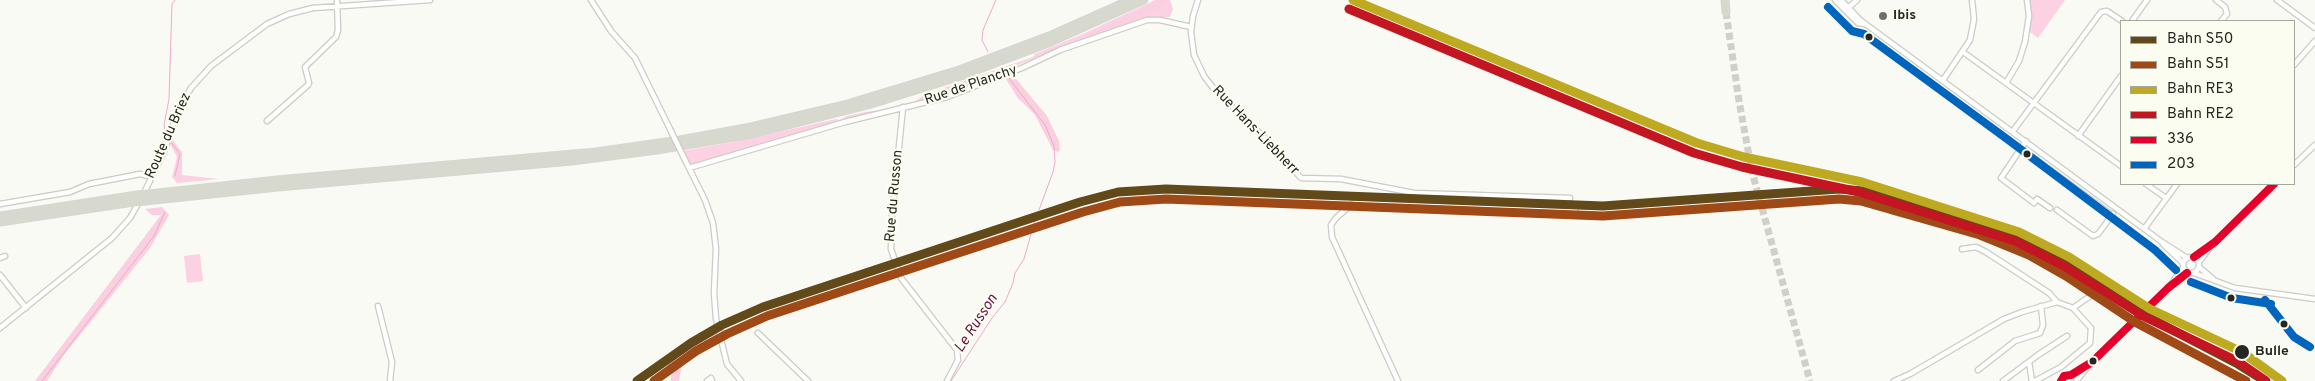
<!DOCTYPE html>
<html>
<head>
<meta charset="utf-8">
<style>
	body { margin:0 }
	#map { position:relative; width:2315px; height:381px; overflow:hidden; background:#fafaf4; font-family:Overpass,sans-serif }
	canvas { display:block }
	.legend { position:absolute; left:2120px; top:20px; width:175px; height:165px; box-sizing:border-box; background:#fcfdf1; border:1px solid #a6a79e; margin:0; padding:6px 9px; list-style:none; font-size:15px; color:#262722 }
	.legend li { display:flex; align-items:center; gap:10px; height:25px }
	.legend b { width:25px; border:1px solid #a6a79e }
</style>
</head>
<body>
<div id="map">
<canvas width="2315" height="381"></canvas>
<ul class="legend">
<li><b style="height:6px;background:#61491a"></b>Bahn S50</li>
<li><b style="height:6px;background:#9f4916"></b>Bahn S51</li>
<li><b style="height:6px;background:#bdaa20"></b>Bahn RE3</li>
<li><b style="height:6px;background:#c31622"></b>Bahn RE2</li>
<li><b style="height:6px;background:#e4002b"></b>336</li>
<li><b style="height:6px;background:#0065bd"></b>203</li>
</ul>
</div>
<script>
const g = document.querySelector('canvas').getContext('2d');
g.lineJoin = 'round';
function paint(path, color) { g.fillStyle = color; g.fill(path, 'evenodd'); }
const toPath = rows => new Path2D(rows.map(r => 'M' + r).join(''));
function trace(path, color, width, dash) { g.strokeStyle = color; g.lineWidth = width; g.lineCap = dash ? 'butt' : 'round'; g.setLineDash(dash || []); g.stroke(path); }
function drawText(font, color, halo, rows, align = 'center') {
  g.font = font + ' Overpass,sans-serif'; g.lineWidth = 4.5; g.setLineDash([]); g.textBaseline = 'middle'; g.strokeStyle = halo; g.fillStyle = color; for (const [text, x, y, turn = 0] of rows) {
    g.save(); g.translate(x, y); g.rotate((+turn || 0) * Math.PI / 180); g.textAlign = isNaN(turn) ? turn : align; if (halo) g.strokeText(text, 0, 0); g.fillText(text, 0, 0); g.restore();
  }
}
paint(toPath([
	[1155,0,1170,0,1173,9,1170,17,1142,20,1097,37,1068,44,949,94,913,103,921,97,949,86,1033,57,1035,54,1085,33],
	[2030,0,2065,0,2038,38,2030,32],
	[889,109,694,164,689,163,683,151,738,141,836,119,839,120,847,116,865,112],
	[172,139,182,152,182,175,219,179,177,183,172,177,177,157,170,144],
	[1890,200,1931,212,1926,223,1891,215,1888,208],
	[200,254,203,281,187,283,184,256]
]), '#fcd1e2');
paint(toPath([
	[1162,0,1168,1,1166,5,1116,27,1082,37],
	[1013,75,1047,116,1059,141,1060,150,1058,152,1053,150,1035,115,1017,97,1006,79],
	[162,207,169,215,150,248,64,355,47,381,35,381,161,215,152,215,145,209],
	[716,334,716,337,688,355,682,364,679,381,671,381,671,372,665,363]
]), '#facfe0');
trace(toPath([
	[988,52,982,40,983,30,996,0],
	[1002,68,1004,72],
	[1008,77,1045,125,1054,146,1055,162,1053,172,1039,210],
	[166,135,164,125,169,99,172,4,175,0],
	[170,141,180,154,175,176],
	[42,381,154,236,165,212],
	[951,381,992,318,1005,302,1013,283,1015,273,1024,259,1035,220]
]), '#edaac9', 1);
trace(toPath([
	[2138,318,2153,303]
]), '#d0d0ca', 4.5, [4.5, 2]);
trace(toPath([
	[1726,12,1739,101,1752,172,1810,381]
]), '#d0d0ca', 7, [7, 3.5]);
const minor = toPath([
	[591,0,611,31,635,58,670,129],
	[1198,0,1193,16,1191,32,1194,55,1204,76,1214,89,1270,143,1301,178,1341,179,1414,193,1570,198],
	[1835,0,1858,23,1865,24],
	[1841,0,1860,20,2162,242,2187,258],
	[2216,0,2225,7,2227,14,2221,21],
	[2277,0,2315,28],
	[1847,9,1857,0],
	[2132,21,2147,0],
	[1963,52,2121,166],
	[2294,65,2315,41],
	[1943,80,1970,40,1974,19,1972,0],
	[2006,83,2019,61,2025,42,2029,16,2027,0],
	[903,107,892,215,891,249,901,278,957,350,958,360,947,381],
	[267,121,308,85,309,83,305,67,336,37,338,30,337,0],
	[2013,131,2101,12,2107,11,2122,21],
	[2078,136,2121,76],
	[2026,141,2001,178,2034,203,2037,199,2050,208],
	[2027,153,2112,215],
	[685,160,705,200,713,223,716,249,714,293,716,319,727,364,741,381],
	[2294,165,2315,145],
	[689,168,845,122,947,97,1022,68,1060,50,1147,20,1160,20,1191,27],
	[2146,184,2166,198],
	[143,195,163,154,177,113,191,88,211,66,267,24,289,14,313,8,430,0],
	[0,204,70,192,89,184,140,174,152,177],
	[2057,210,2093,236,2098,234,2113,214],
	[2144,229,2177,184],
	[2163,244,2183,263],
	[1962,249,1976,247,1986,252,2049,293,2057,302,2073,308,2091,328,2090,343,2061,367,2035,381],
	'2183 265a8 8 0 1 1 16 0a8 8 0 1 1-16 0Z',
	[2194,257,2215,242,2274,184],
	[0,258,5,256],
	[2199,262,2209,249],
	[2199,267,2213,279],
	[2194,273,2235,288,2315,299],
	[0,275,26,308],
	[2171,286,2187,273],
	[2153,303,2168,288,2183,268],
	[378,306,392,362,390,381],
	[2073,308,2096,292],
	[0,328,112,238,130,218,139,202],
	[758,333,808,381],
	[2029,362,2032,381],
	[1978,370,2015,341,2040,333,2043,325,2041,306],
	[707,381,711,378,712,381],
	[1398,381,1332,237,1331,225,1336,218,1352,204,1360,202,1575,210],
	[1894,381,1910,374,2004,319,2022,312,2057,302],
	[2003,381,2038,355,2067,336],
	[2061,381,2064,376,2071,375,2086,366],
	[2076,381,2092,362,2138,318]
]);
const highway = toPath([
	[1725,0,1726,12],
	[149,194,277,180,596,152,680,140,751,127,844,105,959,70,1049,36,1130,0],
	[145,201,278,187,572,161,657,150,752,134,868,105,961,76,1051,42,1144,0],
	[0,216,137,195],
	[0,222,134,202]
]);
trace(minor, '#cbcbc7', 7);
trace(highway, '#d6d6d3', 9);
trace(minor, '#fefefd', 4.5);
trace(highway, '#d7d8ce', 7);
const minorBridge = toPath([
	[670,129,685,160]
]);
const highwayBridge = toPath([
	[137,195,149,194],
	[134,202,145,201]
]);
trace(minorBridge, '#cbcbc7', 7, []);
trace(highwayBridge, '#d6d6d3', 9, []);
trace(minorBridge, '#fefefd', 4.5);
trace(highwayBridge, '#d7d8ce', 7);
trace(toPath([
	[2194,257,2215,242,2274,184],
	[2061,381,2064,376,2071,375,2092,362,2168,288,2187,273]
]), '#e4002b', 8);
trace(toPath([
	[1828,7,1852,31,1864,34,2007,139,2155,250,2176,270],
	[2191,282,2232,298,2271,304],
	[2265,300,2294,337,2310,347]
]), '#0065bd', 8);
trace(toPath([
	[637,381,691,343,722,325,763,307,1080,202,1118,192,1166,189,1603,206,1839,189,1863,191,1983,226,2033,246,2071,267,2140,313,2236,363,2265,381]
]), '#61491a', 9);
trace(toPath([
	[654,381,696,351,727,334,767,316,1083,212,1120,202,1166,199,1603,216,1839,199,1861,201,1980,235,2029,255,2066,276,2135,322,2246,381]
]), '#9f4916', 9);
trace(toPath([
	[1353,0,1697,143,1744,157,1862,182,2019,232,2069,257,2150,309,2242,352,2282,381]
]), '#bdaa20', 9);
trace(toPath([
	[1349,9,1694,153,1742,167,1859,192,2015,241,2064,266,2145,317,2237,361,2266,381]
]), '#c31622', 9);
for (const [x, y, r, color] of [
	[1883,16,5,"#70716c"],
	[1869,37,4.5,"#262722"],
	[2027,154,4.5,"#262722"],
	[2231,298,4.5,"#262722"],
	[2284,324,4.5,"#262722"],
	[2242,352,8,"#262722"],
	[2093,361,4.5,"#262722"]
]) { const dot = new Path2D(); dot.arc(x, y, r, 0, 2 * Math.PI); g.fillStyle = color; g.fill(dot); trace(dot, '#fcfdf1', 2); }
drawText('bold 14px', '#262722', '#fcfdf1', [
	["Ibis",1893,16]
], 'left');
drawText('14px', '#262722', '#fcfdf1', [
	["Rue de Planchy",971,86,-19],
	["Rue Hans-Liebherr",1255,131,46],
	["Route du Briez",169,136,-66],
	["Rue du Russon",895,196,-85]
]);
drawText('bold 14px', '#262722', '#fcfdf1', [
	["Bulle",2255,352]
], 'left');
drawText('italic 15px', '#681445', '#fcfdf1', [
	["Le Russon",977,324,-57]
]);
</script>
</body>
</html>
